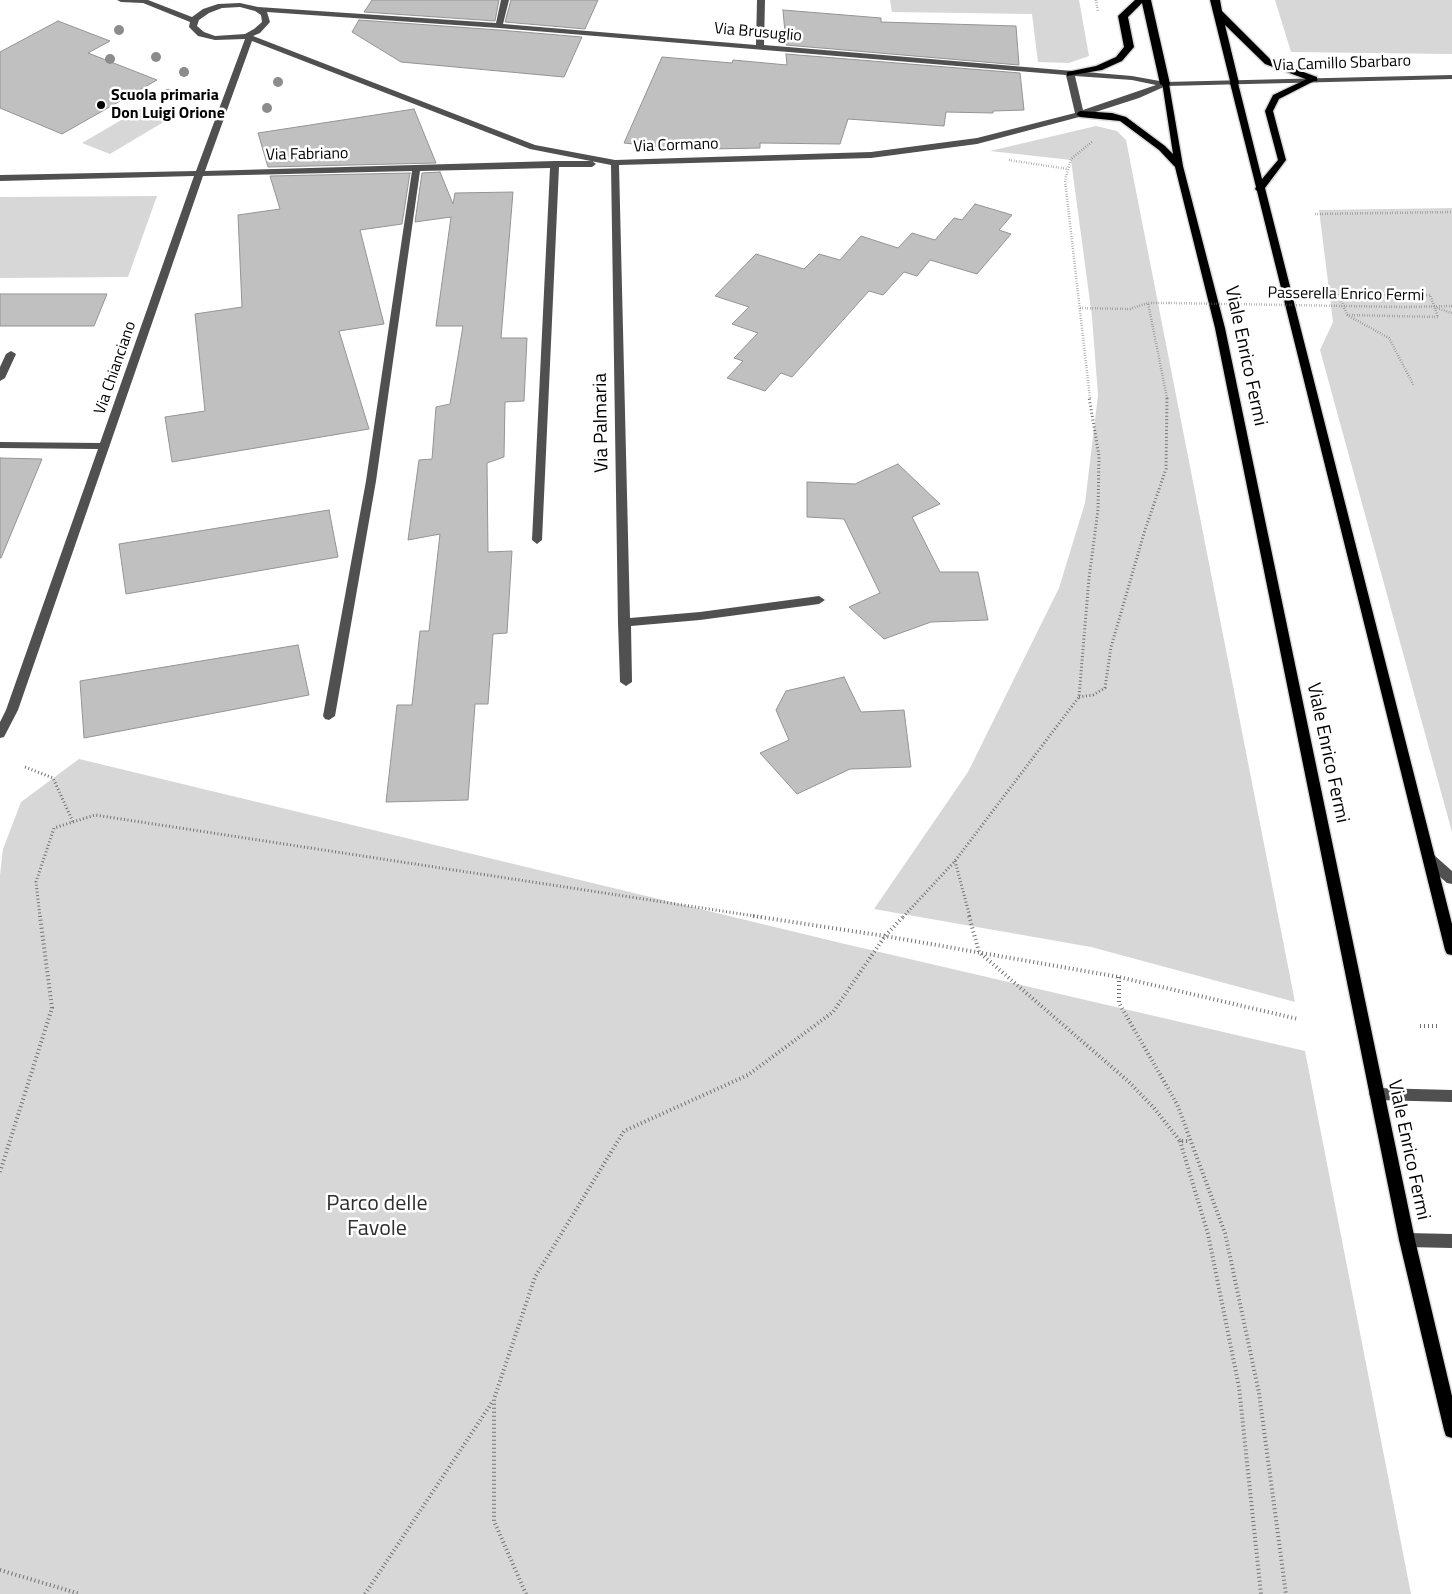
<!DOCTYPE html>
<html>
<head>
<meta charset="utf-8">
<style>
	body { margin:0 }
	canvas { display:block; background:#fff }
</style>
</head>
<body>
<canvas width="1452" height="1594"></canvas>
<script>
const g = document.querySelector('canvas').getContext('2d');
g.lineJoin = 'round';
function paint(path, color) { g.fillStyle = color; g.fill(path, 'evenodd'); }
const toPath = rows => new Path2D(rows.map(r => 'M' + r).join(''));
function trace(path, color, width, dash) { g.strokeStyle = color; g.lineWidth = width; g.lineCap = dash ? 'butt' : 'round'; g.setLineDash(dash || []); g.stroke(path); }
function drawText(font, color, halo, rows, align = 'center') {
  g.font = font + ' "Titillium Web",sans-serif'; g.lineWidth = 5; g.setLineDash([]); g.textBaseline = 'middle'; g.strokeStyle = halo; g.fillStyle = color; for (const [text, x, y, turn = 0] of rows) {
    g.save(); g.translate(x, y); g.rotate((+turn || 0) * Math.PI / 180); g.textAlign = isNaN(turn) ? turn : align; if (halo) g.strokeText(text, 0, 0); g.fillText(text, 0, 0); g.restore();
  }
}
paint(toPath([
	[890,0,1079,0,1089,56,1069,63,1038,62,1032,14,892,12],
	[1275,0,1452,0,1452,54,1291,52],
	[140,109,167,120,110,154,82,143],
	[1096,126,1117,131,1126,140,1295,1002,1091,947,874,909,968,772,1059,588,1085,503,1098,395,1092,317,1071,160,990,151],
	[157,196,128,277,0,278,0,197],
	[1452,208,1452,832,1320,350,1333,322,1319,210],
	[79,759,845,944,1305,1051,1411,1594,0,1594,0,875,3,849,21,802]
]), '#d7d7d7');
const building = toPath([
	[372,0,499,0,495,21,364,12,372,0],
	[511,0,598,0,585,29,505,22,511,0],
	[783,10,881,18,881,22,1016,26,1019,65,786,45,783,10],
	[359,20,499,30,582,37,564,77,401,62,352,32,359,20],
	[58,21,110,41,88,53,157,80,62,134,0,108,0,52,58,21],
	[786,54,1020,73,1024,110,993,111,993,113,946,112,944,126,848,119,840,144,760,143,760,148,662,150,662,147,624,143,662,57,732,63,733,60,787,65,786,54],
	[414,109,436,163,268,167,258,133,414,109],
	[440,172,453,204,455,193,513,192,501,338,527,338,524,401,505,402,504,457,487,463,488,552,512,551,507,633,493,634,488,704,475,704,468,800,386,802,397,705,412,705,420,631,429,631,440,534,408,540,419,460,432,459,436,407,450,404,463,326,436,326,451,217,415,222,422,173,440,172],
	[410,173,402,224,360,230,384,324,339,331,369,429,172,462,165,417,205,411,195,314,242,307,238,215,280,209,270,176,410,173],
	[975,204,1012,215,999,230,1011,234,977,274,930,260,917,276,904,272,883,295,869,291,792,377,781,373,765,391,727,378,743,361,734,358,758,333,732,324,749,307,715,296,756,254,804,269,819,254,840,260,861,236,898,248,912,233,935,240,954,218,962,220,975,204],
	[0,294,107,294,94,326,0,326,0,294],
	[0,458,42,459,1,558,0,558,0,458],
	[898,464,940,504,912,517,940,572,978,572,988,620,931,622,884,639,849,607,880,593,844,519,807,517,807,482,855,484,898,464],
	[329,510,338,557,126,594,119,544,329,510],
	[298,645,309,695,84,738,80,681,298,645],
	[844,677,861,712,904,710,911,767,850,769,797,794,760,753,789,740,776,710,786,691,844,677]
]);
paint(building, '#c0c0c0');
trace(building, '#949494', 1);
const major = toPath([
	[1311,77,1318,79,1279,99,1273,111,1286,160,1265,188,1452,924,1452,955,1447,954,1445,950,1257,191,1255,189,1256,187,1230,83,1234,81,1238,83,1262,179,1278,160,1265,111,1273,95,1311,77],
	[1162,82,1169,84,1183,166,1225,328,1415,1240,1452,1396,1452,1438,1446,1436,1444,1430,1399,1240,1215,328,1175,167,1159,150,1120,121,1080,117,1076,114,1080,111,1112,113,1126,117,1165,146,1173,154,1162,82]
]);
const highway = toPath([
	[1135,0,1151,0,1170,84,1169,86,1165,87,1160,84,1142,3,1128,17,1134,47,1122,61,1102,70,1067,76,1067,72,1096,66,1116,57,1124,47,1118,16,1135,0],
	[1210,0,1220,0,1222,11,1271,60,1317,77,1317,81,1311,81,1265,64,1225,25,1239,83,1237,85,1231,85,1210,0]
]);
trace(major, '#dbdbdb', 3);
trace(highway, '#dbdbdb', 3);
trace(toPath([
	[1096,0,1098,12],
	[1009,160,1068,169],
	[1315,214,1452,212],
	[1339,294,1347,315,1389,338,1414,386],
	[1404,307,1452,306],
	[1080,308,1130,309,1148,303],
	[1437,308,1452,313],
	[1347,315,1438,317,1430,295,1381,295],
	[1090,398,1065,180,1071,159,1093,141],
	[1167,398,1148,303,1169,303]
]), '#727272', 2.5, [0.5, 2]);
trace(toPath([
	[1079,697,1093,695,1105,688,1111,647,1145,530,1166,469,1167,397],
	[25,767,53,778,73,822],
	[955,861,970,917],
	[40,917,36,882,54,828,95,815,761,917],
	[903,917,955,861,1079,697,1089,578,1098,510,1099,456,1089,397]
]), '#727272', 3, [1, 2.5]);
trace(toPath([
	[753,916,885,936,1119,977,1298,1019],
	[969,916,979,952,1128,1081,1154,1108,1180,1141,1190,1141],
	[1119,977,1119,1003,1177,1104,1225,1233,1259,1393,1286,1594],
	[1420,1026,1437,1026],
	[1180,1141,1208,1234,1239,1387,1261,1594],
	[0,1172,52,1008,40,916],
	[0,1570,80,1594],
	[365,1594,493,1401],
	[526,1594,494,1521,494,1399,535,1277,624,1131,748,1075,833,1012,885,936,904,916]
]), '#727272', 4, [1, 3]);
paint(toPath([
	[117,0,148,0,192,17,203,9,218,4,240,3,258,7,496,23,501,0,509,0,503,24,756,45,757,0,765,0,764,45,1132,76,1165,82,1452,75,1452,79,1166,86,1139,98,1083,116,977,144,871,158,619,165,630,618,700,612,819,596,825,600,819,604,700,620,631,626,632,682,626,686,620,682,618,623,611,165,530,149,252,41,205,171,555,161,592,161,596,164,592,167,559,167,542,540,537,544,532,540,550,168,420,171,376,481,335,716,329,720,325,719,323,716,366,481,412,171,203,176,18,710,4,737,0,738,0,722,6,710,98,449,0,448,0,442,100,443,194,176,0,181,0,175,196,171,245,39,215,40,198,36,189,27,190,22,143,3,121,2,117,0],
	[240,7,255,11,261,15,262,22,254,29,245,34,215,36,204,32,197,26,199,20,209,13,222,8,240,7],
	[267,12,499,28,1066,75,1075,113,977,138,871,152,615,160,535,145,253,36,260,33,270,22,267,12],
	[1075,76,1132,80,1156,85,1083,110,1075,76],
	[11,351,16,354,5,378,0,381,0,367,6,354,11,351],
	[1429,854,1434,855,1452,871,1452,884,1447,883,1424,863,1423,859,1424,855,1429,854],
	[1376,1088,1452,1090,1452,1102,1376,1100,1371,1098,1369,1094,1371,1090,1376,1088],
	[1407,1233,1452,1234,1452,1248,1407,1247,1402,1245,1399,1240,1402,1235,1407,1233]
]), '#505050');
paint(major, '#000');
paint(highway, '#000');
trace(toPath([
	[1169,303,1404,307]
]), '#727272', 2.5, [0.5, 2]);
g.fillStyle = '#8c8c8c';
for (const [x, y] of [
	[119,30],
	[156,57],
	[110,59],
	[184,72],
	[278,82],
	[168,94],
	[267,108]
]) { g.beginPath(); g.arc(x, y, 5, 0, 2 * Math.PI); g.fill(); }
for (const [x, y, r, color] of [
	[101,105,5,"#000"]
]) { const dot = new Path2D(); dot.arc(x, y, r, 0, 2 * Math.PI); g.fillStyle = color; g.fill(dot); trace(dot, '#fff', 2); }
drawText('16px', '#000', '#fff', [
	["Via Brusuglio",758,33,5],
	["Via Camillo Sbarbaro",1342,64,-2],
	["Via Cormano",676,146,-2],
	["Via Fabriano",307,155,-1],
	["Passerella Enrico Fermi",1346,295,1],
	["Via Chianciano",116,368,-71]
]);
drawText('bold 16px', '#000', '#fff', [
	["Scuola primaria",111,96],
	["Don Luigi Orione",111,114]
], 'left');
drawText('19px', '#000', '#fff', [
	["Viale Enrico Fermi",1245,356,78],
	["Via Palmaria",602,423,-91],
	["Viale Enrico Fermi",1327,753,78],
	["Viale Enrico Fermi",1408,1150,78]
]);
drawText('22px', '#2e2e2e', '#fff', [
	["Parco delle",377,1205],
	["Favole",377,1230]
]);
</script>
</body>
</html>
